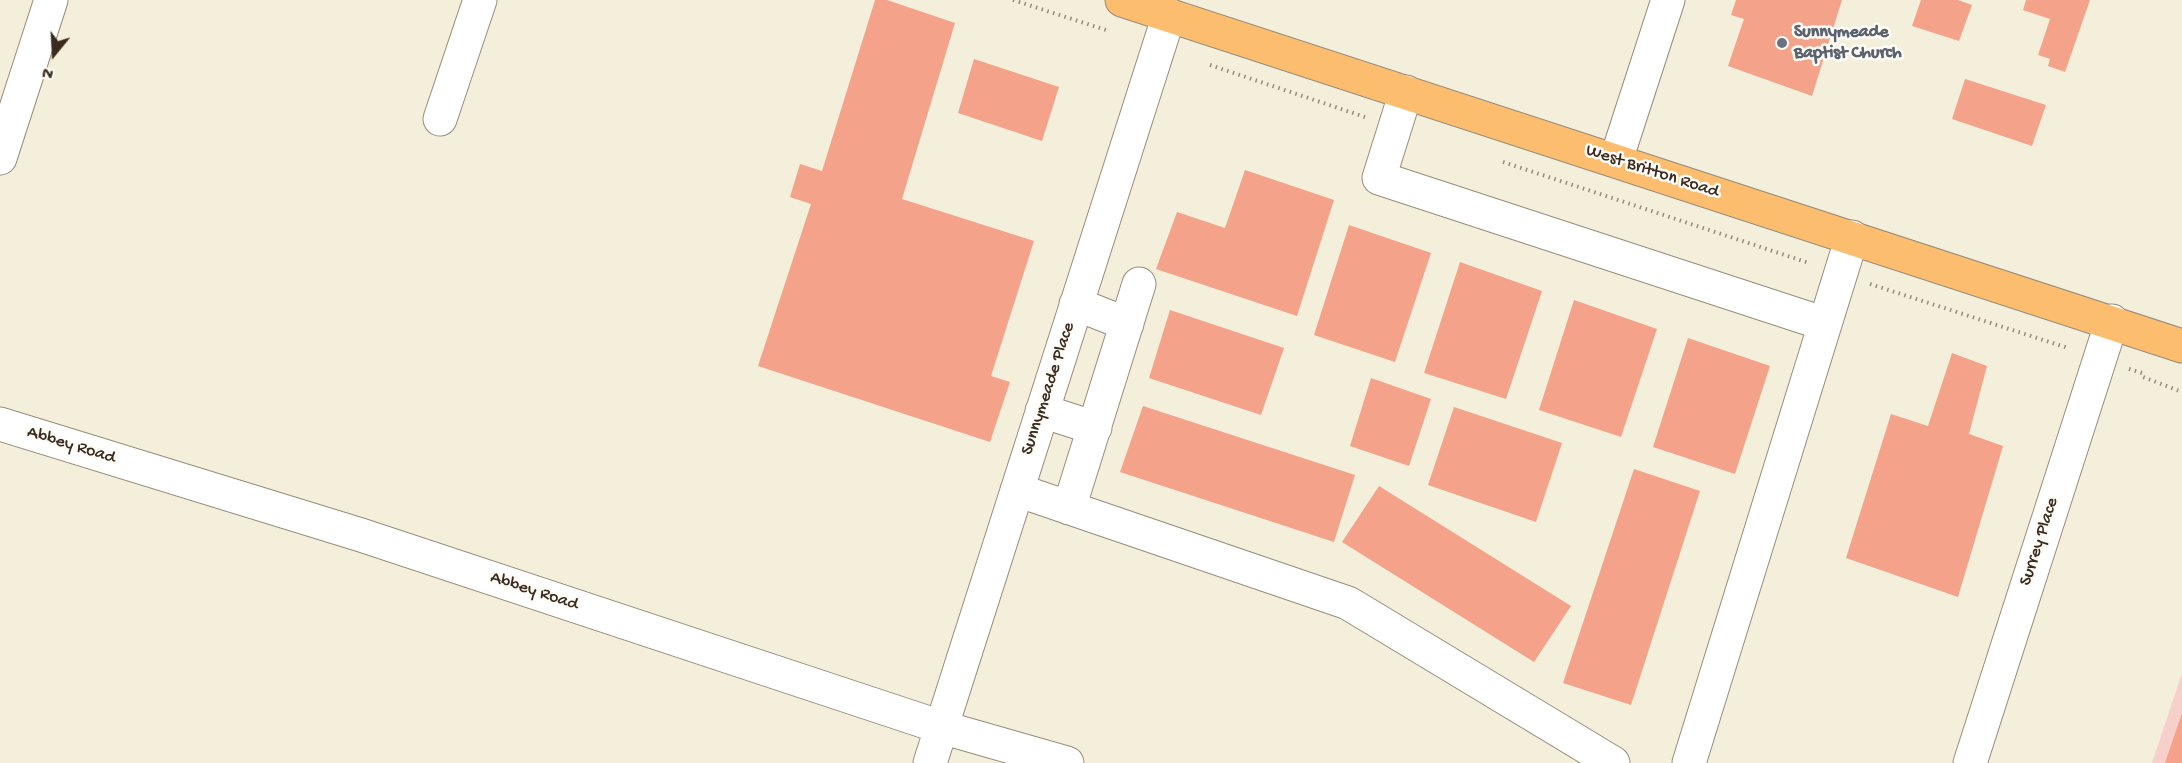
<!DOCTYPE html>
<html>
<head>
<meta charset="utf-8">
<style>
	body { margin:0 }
	#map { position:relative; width:2182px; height:763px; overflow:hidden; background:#f4efdb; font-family:"Gochi Hand",sans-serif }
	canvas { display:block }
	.north { position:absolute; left:24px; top:24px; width:60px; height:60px; -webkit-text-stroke:4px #fdfcf7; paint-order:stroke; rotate:198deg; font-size:16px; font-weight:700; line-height:24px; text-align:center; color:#3b2a1e }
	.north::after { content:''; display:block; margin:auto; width:21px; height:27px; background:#3b2a1e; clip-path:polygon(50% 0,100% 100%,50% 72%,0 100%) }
</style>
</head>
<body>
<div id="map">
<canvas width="2182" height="763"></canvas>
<div class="north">N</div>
</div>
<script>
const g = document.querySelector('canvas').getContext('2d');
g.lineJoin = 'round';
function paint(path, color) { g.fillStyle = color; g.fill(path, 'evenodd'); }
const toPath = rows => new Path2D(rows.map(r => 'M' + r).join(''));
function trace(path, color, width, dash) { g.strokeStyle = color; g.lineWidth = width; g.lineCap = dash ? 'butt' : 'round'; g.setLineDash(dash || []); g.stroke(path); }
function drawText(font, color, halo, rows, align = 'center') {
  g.font = font + ' "Gochi Hand",sans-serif'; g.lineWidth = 5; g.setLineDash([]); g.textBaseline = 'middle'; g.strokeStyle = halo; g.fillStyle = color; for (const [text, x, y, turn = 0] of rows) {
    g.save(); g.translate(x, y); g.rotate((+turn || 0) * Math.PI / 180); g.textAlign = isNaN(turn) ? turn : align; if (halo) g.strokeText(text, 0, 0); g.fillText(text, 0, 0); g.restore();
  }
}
paint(toPath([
	[2182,673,2182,763,2152,763]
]), '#f7d0cc');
paint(toPath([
	[875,0,887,0,955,23,902,199,1034,241,991,376,1010,382,990,442,758,366,811,204,790,197,800,164,822,171],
	[1736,0,1842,0,1812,96,1728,66,1744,19,1731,15],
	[1921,0,1958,0,1972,5,1959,41,1912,26],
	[2026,0,2090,0,2065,72,2048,66,2050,59,2038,55,2050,19,2023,10],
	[974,59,1059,87,1042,141,958,113],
	[1965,79,2046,105,2032,146,1952,119],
	[1245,170,1334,200,1297,316,1156,269,1177,212,1225,228],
	[1349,225,1431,253,1395,362,1314,335],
	[1460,262,1542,291,1506,399,1424,373],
	[1574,300,1657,329,1621,437,1539,410],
	[1170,310,1284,348,1261,415,1149,378],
	[1688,338,1770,366,1735,474,1653,447],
	[1952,353,1987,366,1969,434,2003,446,1958,597,1846,558,1891,414,1928,426],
	[1371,378,1431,399,1409,466,1350,446],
	[1143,406,1355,475,1334,542,1120,472],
	[1454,407,1562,443,1536,522,1428,485],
	[1634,469,1700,491,1631,705,1563,683],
	[1379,486,1571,606,1534,662,1342,542],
	[2182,713,2182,763,2165,763]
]), '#f4a28a');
const minor = toPath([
	[1406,92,1379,178,1825,324],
	[440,119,480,0],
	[0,158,51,0],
	[1616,160,1668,0],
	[1076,304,1127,324],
	[1042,411,1095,428],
	[0,424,361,535,941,727,1067,763],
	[1017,490,1348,603,1613,763],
	[1069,508,1139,284],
	[930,763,1169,15],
	[1689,763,1852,237],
	[1970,763,2112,321]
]);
const major = toPath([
	[1122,0,2182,346]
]);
trace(minor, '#988c7c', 35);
trace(major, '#988c7c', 35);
trace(toPath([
	[1013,0,1106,30],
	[1210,65,1365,117],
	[1503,162,1809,263],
	[1870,284,2068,348],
	[2129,369,2142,373,2143,377,2182,392]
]), '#988c7c', 4, [1.5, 4.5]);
trace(minor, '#fff', 33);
trace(major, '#fcbd6f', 33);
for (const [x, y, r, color] of [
	[1782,43,6,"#6b7280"]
]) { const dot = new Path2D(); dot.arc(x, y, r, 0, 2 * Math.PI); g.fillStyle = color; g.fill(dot); trace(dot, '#fdfcf7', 2); }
drawText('bold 18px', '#5b616d', '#fdfcf7', [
	["Sunnymeade",1794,33],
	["Baptist Church",1794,54]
], 'left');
drawText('18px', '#3b2a1e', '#fdfcf7', [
	["West Britton Road",1652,172,18],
	["Sunnymeade Place",1049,389,-72],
	["Abbey Road",71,446,17],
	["Surrey Place",2040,542,-72],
	["Abbey Road",534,592,18]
]);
</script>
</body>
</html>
